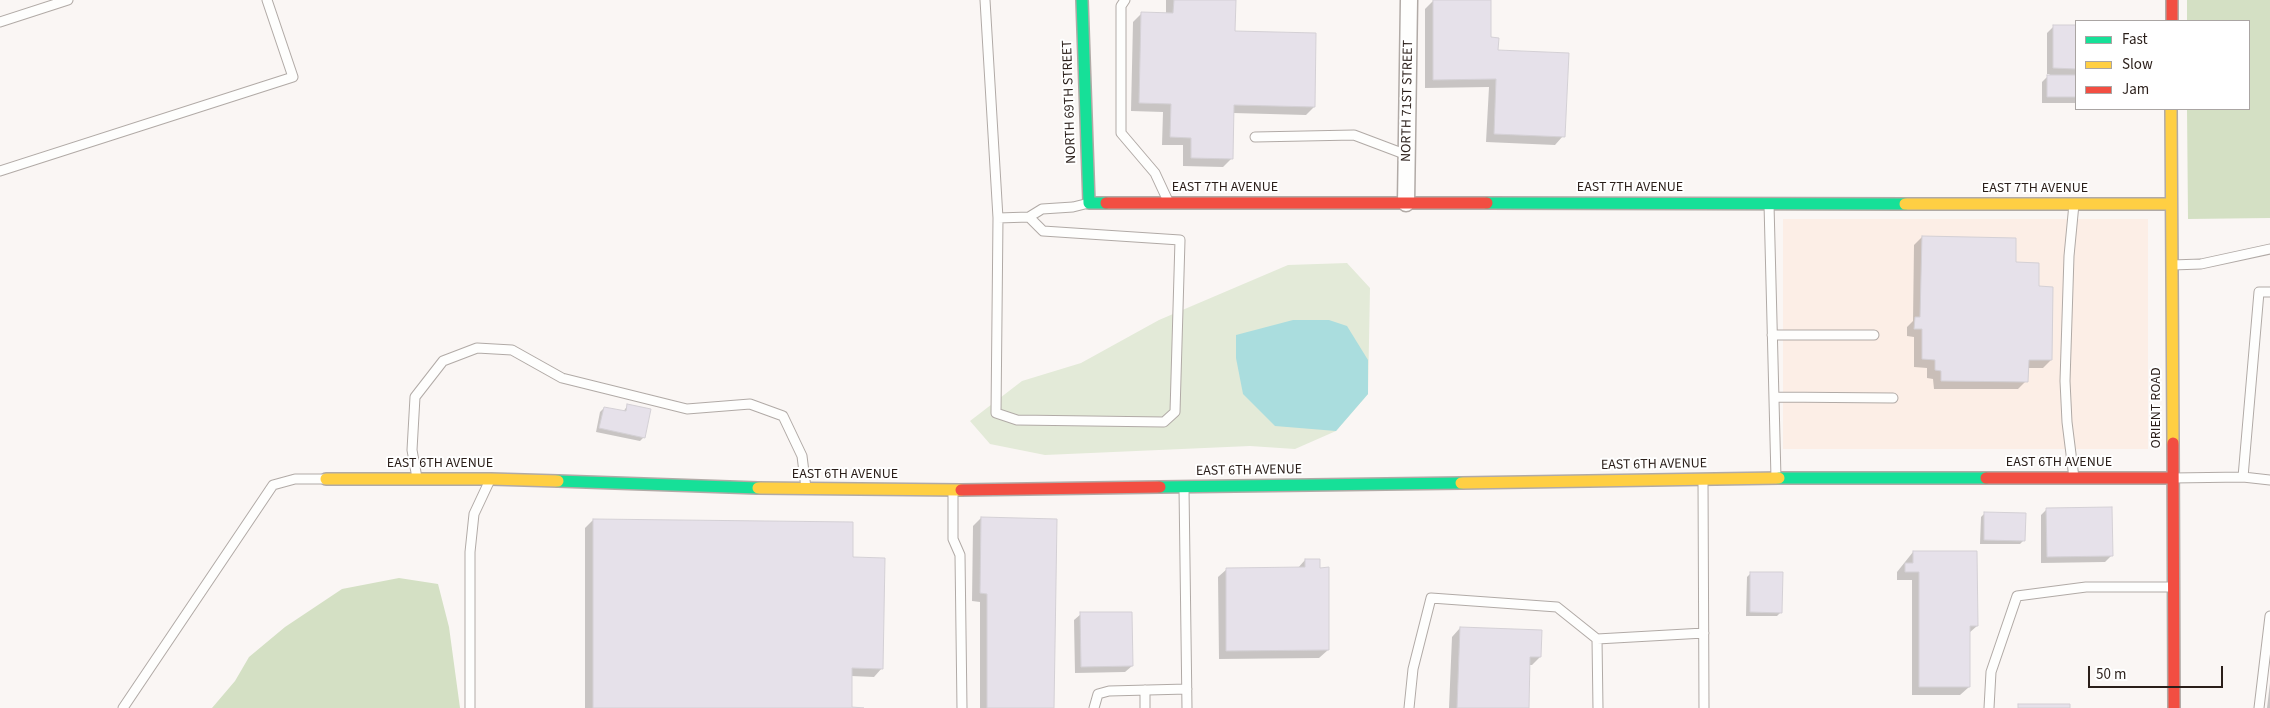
<!DOCTYPE html>
<html>
<head>
<meta charset="utf-8">
<style>
	body { margin:0 }
	#map { position:relative; width:2270px; height:708px; overflow:hidden; background:#faf6f4; font-family:"Source Sans 3",sans-serif }
	canvas { display:block }
	.legend { position:absolute; left:2075px; top:20px; width:175px; height:90px; box-sizing:border-box; background:#fff; border:1px solid #aaa5a3; margin:0; padding:6px 9px; list-style:none; font-size:15px; color:#2a1e19 }
	.legend li { display:flex; align-items:center; gap:10px; height:25px }
	.legend b { width:25px; border:1px solid #aaa5a3 }
	.scale { position:absolute; left:2088px; top:666px; width:135px; height:22px; box-sizing:border-box; border:2px solid #2a1e19; border-top:0; padding-left:6px; font-size:15px; line-height:18px; white-space:nowrap; color:#2a1e19; -webkit-text-stroke:4px #fff; paint-order:stroke }
</style>
</head>
<body>
<div id="map">
<canvas width="2270" height="708"></canvas>
<ul class="legend">
<li><b style="height:6px;background:#16e098"></b>Fast</li>
<li><b style="height:6px;background:#ffcf43"></b>Slow</li>
<li><b style="height:6px;background:#f24e42"></b>Jam</li>
</ul>
<div class="scale">50 m</div>
</div>
<script>
const g = document.querySelector('canvas').getContext('2d');
g.lineJoin = 'round';
function paint(path, color) { g.fillStyle = color; g.fill(path, 'evenodd'); }
const toPath = rows => new Path2D(rows.map(r => 'M' + r).join(''));
function trace(path, color, width, dash) { g.strokeStyle = color; g.lineWidth = width; g.lineCap = dash ? 'butt' : 'round'; g.setLineDash(dash || []); g.stroke(path); }
function drawText(font, color, halo, rows, align = 'center') {
  g.font = font + ' "Source Sans 3",sans-serif'; g.lineWidth = 4; g.setLineDash([]); g.textBaseline = 'middle'; g.strokeStyle = halo; g.fillStyle = color; for (const [text, x, y, turn = 0] of rows) {
    g.save(); g.translate(x, y); g.rotate((+turn || 0) * Math.PI / 180); g.textAlign = isNaN(turn) ? turn : align; if (halo) g.strokeText(text, 0, 0); g.fillText(text, 0, 0); g.restore();
  }
}
paint(toPath([
	[1783,219,2148,219,2148,449,1783,449]
]), '#fceee6');
paint(toPath([
	[1347,263,1370,288,1368,394,1336,431,1295,449,1250,446,1045,455,990,444,970,421,1022,381,1081,363,1159,320,1288,265]
]), '#e3ead8');
paint(toPath([
	[2187,0,2270,0,2270,218,2188,219,2187,109,2249,109,2249,21,2187,21],
	[399,578,438,584,449,627,460,708,212,708,235,681,249,657,285,627,342,589]
]), '#d4e0c4');
paint(toPath([
	[1293,320,1329,320,1347,326,1368,360,1368,394,1336,431,1275,426,1243,394,1236,358,1236,335]
]), '#aaddde');
paint(toPath([
	[1166,0,1234,0,1234,32,1314,107,1306,115,1233,113,1232,158,1223,167,1183,166,1183,145,1162,145,1163,112,1131,111,1133,22,1141,14,1166,14],
	[1433,1,1490,38,1497,51,1563,136,1555,145,1486,142,1489,87,1425,88,1425,9],
	[2054,26,2076,26,2076,103,2042,103,2042,82,2050,74,2047,74,2047,33],
	[1922,237,2015,263,2038,288,2051,360,2043,368,2027,368,2026,381,2018,389,1934,389,1933,379,1927,378,1927,368,1914,367,1914,337,1907,336,1907,327,1913,321,1914,245],
	[628,405,644,437,640,441,596,432,600,412,604,408,623,412],
	[2047,509,2112,555,2105,562,2041,563,2041,515],
	[1985,513,2024,540,2020,544,1980,544,1981,517],
	[981,518,1053,708,980,708,980,602,972,601,973,526],
	[593,520,852,558,882,668,874,677,851,676,851,708,585,708,585,528],
	[1913,552,1977,626,1969,633,1969,687,1960,695,1912,695,1912,580,1897,580,1897,572],
	[1305,560,1328,650,1319,658,1219,659,1218,577,1227,569,1297,569],
	[1751,573,1781,612,1777,616,1746,616,1747,577],
	[1081,614,1132,666,1125,672,1075,673,1074,620],
	[1460,628,1540,657,1532,665,1529,665,1528,708,1449,708,1452,637],
	[2270,683,2270,708,2267,708]
]), '#0003');
const building = toPath([
	[1174,0,1236,0,1235,31,1316,33,1315,107,1234,105,1233,159,1191,158,1191,138,1170,137,1171,104,1139,103,1141,12,1173,13,1174,0],
	[1433,0,1491,0,1491,37,1499,38,1498,50,1569,53,1565,137,1494,134,1496,79,1433,80,1433,0],
	[2053,25,2076,25,2076,69,2053,68,2053,25],
	[2047,75,2076,75,2076,97,2047,97,2047,75],
	[1922,236,2016,238,2016,262,2039,263,2039,286,2053,287,2052,360,2029,360,2028,382,1941,381,1941,371,1935,370,1935,360,1922,359,1922,329,1914,329,1915,317,1920,317,1922,236],
	[627,404,651,409,645,438,599,428,604,407,626,411,627,404],
	[2112,507,2113,556,2047,557,2046,508,2112,507],
	[1984,512,2026,513,2025,541,1984,540,1984,512],
	[981,517,1057,519,1054,708,987,708,987,594,980,593,981,517],
	[593,519,853,522,853,557,885,558,883,669,852,668,852,707,864,708,593,708,593,519],
	[1913,551,1977,551,1978,626,1970,626,1970,687,1919,687,1919,572,1905,572,1905,563,1913,563,1913,551],
	[1305,559,1320,559,1320,568,1329,567,1329,650,1226,651,1226,568,1305,567,1305,559],
	[1750,572,1783,572,1782,613,1750,612,1750,572],
	[1080,612,1132,612,1133,666,1081,667,1080,612],
	[1460,627,1542,630,1541,657,1530,657,1529,708,1457,708,1460,627],
	[2018,704,2070,704,2070,708,2018,708,2018,704]
]);
paint(building, '#e6e1ea');
trace(building, '#d4d0d5', 1);
const lane = toPath([
	[985,0,998,218],
	[1125,0,1121,6,1121,133,1155,173,1168,201],
	[0,22,68,0],
	[1255,137,1354,135,1407,155],
	[0,171,293,77,267,0],
	[1769,204,1776,478],
	[1029,217,1043,231,1180,240,1175,412,1164,422,1017,420,996,413,998,218,1029,217,1042,209,1073,207,1089,203],
	[2172,265,2201,264,2270,249],
	[1772,335,1874,335],
	[1774,397,1893,398],
	[2243,477,2259,292,2270,292],
	[417,478,412,450,415,397,443,361,477,348,512,350,562,378,687,409,750,404,783,416,802,456,806,488],
	[2074,478,2067,422,2065,381,2069,256,2074,204],
	[2173,478,2243,477,2270,480],
	[1703,479,1704,708],
	[1184,488,1187,708],
	[953,490,953,539,960,555,962,708],
	[1597,639,1598,708],
	[1145,690,1145,708],
	[123,708,273,485,295,479,326,479],
	[470,708,470,552,474,514,489,482],
	[1094,708,1098,694,1109,691,1187,689],
	[1409,708,1413,669,1431,598,1557,607,1597,639,1704,633],
	[1989,708,1991,672,2017,596,2086,587,2172,587],
	[2259,708,2270,616]
]);
const street = toPath([
	[1406,203,1409,0]
]);
const fast = toPath([
	[1082,0,1089,203,1106,203],
	[1487,203,1905,204],
	[1779,478,1986,478],
	[558,481,758,488],
	[1160,487,1461,483]
]);
const slow = toPath([
	[2171,109,2173,443],
	[1905,204,2171,204],
	[326,479,491,479,558,481],
	[1461,483,1779,478],
	[758,488,961,490]
]);
const jam = toPath([
	[2172,0,2172,21],
	[1106,203,1487,203],
	[2173,443,2174,708],
	[1986,478,2173,478],
	[961,490,1160,487]
]);
trace(lane, '#b1aaa6', 11);
trace(street, '#b1aaa6', 19);
trace(fast, '#b1aaa6', 14);
trace(slow, '#b1aaa6', 14);
trace(jam, '#b1aaa6', 14);
trace(lane, '#fefefd', 9);
trace(street, '#fefefd', 16);
trace(fast, '#16e098', 11);
trace(slow, '#ffcf43', 11);
trace(jam, '#f24e42', 11);
drawText('14px', '#2a1e19', '#fff', [
	["NORTH 71ST STREET",1408,101,-89],
	["NORTH 69TH STREET",1070,102,-92],
	["EAST 7TH AVENUE",1225,188],
	["EAST 7TH AVENUE",1630,188],
	["EAST 7TH AVENUE",2035,189],
	["ORIENT ROAD",2157,408,-90],
	["EAST 6TH AVENUE",2059,463],
	["EAST 6TH AVENUE",440,464],
	["EAST 6TH AVENUE",1654,465,-1],
	["EAST 6TH AVENUE",1249,471,-1],
	["EAST 6TH AVENUE",845,475]
]);
</script>
</body>
</html>
